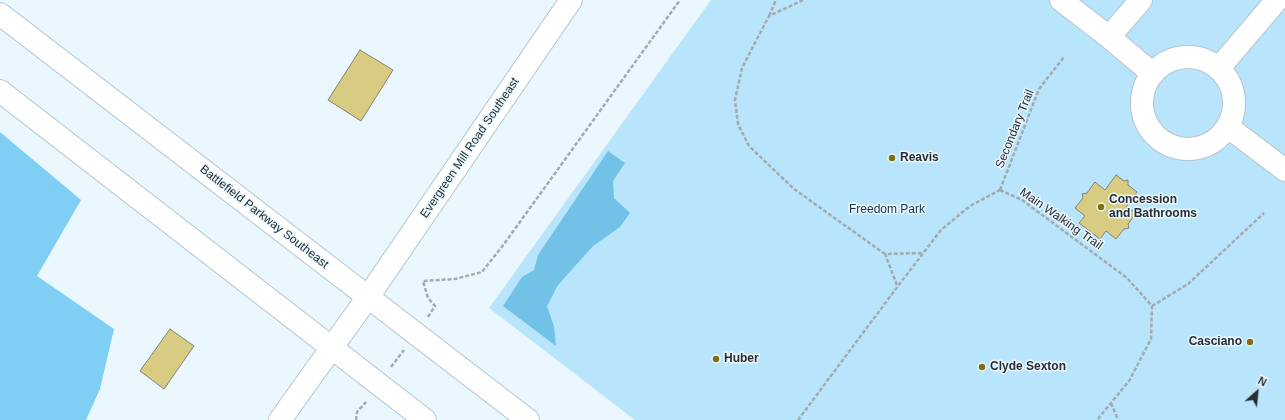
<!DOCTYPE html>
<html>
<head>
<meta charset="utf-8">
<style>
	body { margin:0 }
	#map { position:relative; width:1285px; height:420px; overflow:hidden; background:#eaf7fe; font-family:Arial,sans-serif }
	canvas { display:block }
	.north { position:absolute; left:1237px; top:372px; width:40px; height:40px; -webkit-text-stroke:3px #eaf7fe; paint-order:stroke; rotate:27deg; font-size:11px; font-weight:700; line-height:16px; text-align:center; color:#282e32 }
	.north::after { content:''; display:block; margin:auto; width:14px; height:18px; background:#282e32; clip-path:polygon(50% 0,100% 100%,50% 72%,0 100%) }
</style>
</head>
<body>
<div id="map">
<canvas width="1285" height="420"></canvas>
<div class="north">N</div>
</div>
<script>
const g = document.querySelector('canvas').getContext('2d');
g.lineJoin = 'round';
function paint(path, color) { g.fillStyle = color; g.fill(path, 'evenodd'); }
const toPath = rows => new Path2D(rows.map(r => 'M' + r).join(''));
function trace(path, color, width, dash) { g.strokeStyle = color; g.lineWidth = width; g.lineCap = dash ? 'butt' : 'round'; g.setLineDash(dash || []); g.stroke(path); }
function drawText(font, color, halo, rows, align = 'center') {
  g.font = font + ' Arial,sans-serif'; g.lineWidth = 3; g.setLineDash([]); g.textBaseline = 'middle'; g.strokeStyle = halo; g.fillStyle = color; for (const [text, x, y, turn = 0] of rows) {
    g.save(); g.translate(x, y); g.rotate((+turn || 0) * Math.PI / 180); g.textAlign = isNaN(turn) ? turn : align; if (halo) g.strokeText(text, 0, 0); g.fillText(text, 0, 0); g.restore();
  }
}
paint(toPath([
	[711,0,1275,0,1285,8,1285,420,635,420,489,308]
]), '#b9e5fc');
paint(toPath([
	[0,132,81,200,37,276,114,329,100,389,86,420,0,420]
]), '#7fcff5');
paint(toPath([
	[608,151,625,163,613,181,614,198,630,213,620,227,593,246,558,285,547,306,554,326,556,346,503,306,522,277,534,270,538,255]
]), '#72c1e7');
const building = toPath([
	[360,50,393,70,361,121,328,100,360,50],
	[1116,175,1124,181,1128,180,1128,185,1137,192,1126,207,1136,213,1128,224,1129,228,1124,229,1116,239,1106,231,1100,239,1079,223,1085,216,1075,208,1083,198,1082,194,1087,193,1095,182,1105,190,1116,175],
	[170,329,194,346,164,389,140,371,170,329]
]);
paint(building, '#d8cc83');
trace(building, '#848274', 1);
const minor = toPath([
	[1061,0,1109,37,1153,74],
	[1109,37,1141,0],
	'1142 103a46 46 0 1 1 92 0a46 46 0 1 1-92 0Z',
	[1219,68,1276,1],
	[1228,127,1285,170]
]);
const major = toPath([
	[0,14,528,420],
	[0,91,425,420],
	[280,420,368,297,571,0]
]);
trace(minor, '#b5c4cc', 24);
trace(major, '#b5c4cc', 24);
trace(toPath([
	[803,0,769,16,757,39,742,68,735,100,738,124,749,146,794,189,885,254],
	[769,16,776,0],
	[1000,190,1022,200,1127,278,1152,306,1151,339,1129,381,1097,420],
	[1000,190,1039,89,1064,57],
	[897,285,885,254,923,253],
	[1152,306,1188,284,1264,213],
	[428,317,435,306,428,298,423,281,455,279,482,272,504,244,680,0],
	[391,367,404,350],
	[1111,403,1118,420],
	[356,420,357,412,366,402],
	[798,420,898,286,941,230,970,206,1000,190]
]), '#a1abb1', 2.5, [4, 2]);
trace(minor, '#fff', 22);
trace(major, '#fff', 22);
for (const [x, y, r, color] of [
	[892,158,4,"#7f7010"],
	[1101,207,4,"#7f7010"],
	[1250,342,4,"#7f7010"],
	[716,359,4,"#7f7010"],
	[982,367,4,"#7f7010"]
]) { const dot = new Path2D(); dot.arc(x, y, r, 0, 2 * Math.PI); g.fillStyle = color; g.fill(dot); trace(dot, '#eaf7fe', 1.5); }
drawText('12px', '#282e32', '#eaf7fe', [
	["Secondary Trail",1015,129,-68],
	["Evergreen Mill Road Southeast",470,148,-56],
	["Battlefield Parkway Southeast",264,217,38],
	["Main Walking Trail",1061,219,35]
]);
drawText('bold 12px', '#282e32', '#eaf7fe', [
	["Reavis",900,158],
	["Concession",1109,200],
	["and Bathrooms",1109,214],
	["Casciano",1242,342,"right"],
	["Huber",724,359],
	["Clyde Sexton",990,367]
], 'left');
drawText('12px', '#123646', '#eaf7fe', [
	["Freedom Park",887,210]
]);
</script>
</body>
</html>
